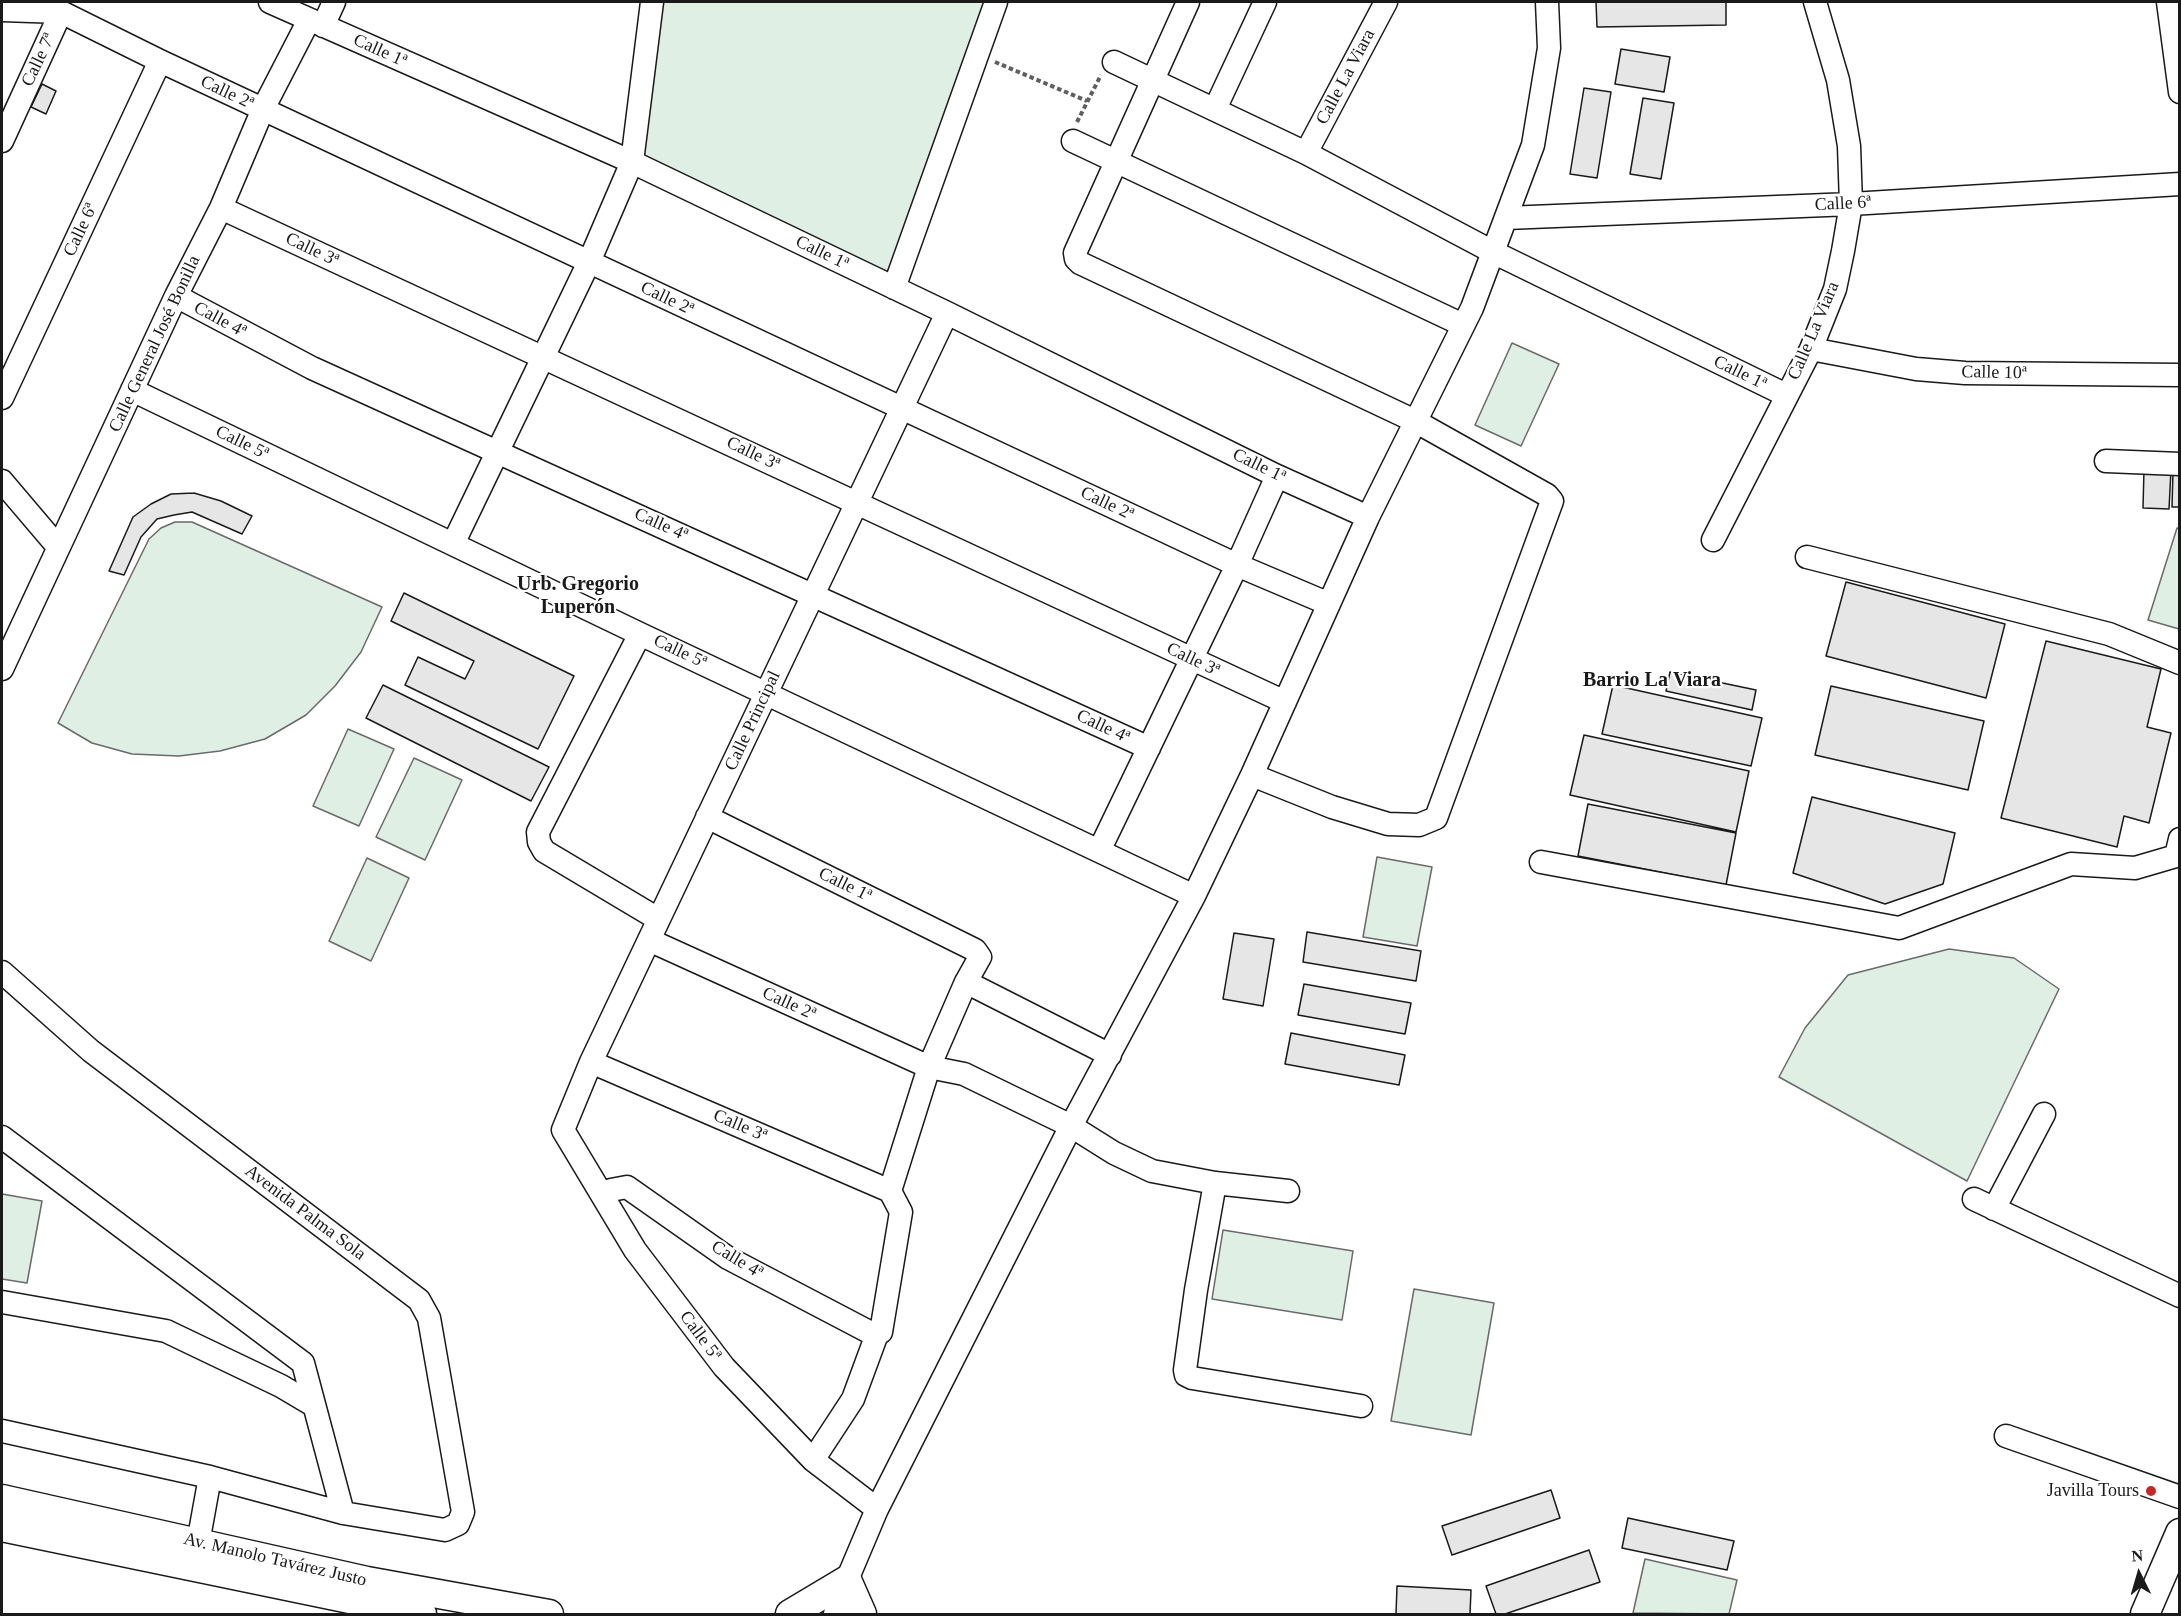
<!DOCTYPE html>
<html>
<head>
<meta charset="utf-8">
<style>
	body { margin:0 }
	#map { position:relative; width:2181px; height:1616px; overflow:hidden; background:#fff; font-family:"Times New Roman",serif }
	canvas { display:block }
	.frame { position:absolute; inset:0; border:3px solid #1a1a1a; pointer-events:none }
	.north { position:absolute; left:2109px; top:1544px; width:60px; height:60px; -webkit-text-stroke:4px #fff; paint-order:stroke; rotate:355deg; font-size:16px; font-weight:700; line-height:24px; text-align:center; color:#1a1a1a }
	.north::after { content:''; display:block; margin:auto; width:21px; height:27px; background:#1a1a1a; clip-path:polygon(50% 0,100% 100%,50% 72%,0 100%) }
</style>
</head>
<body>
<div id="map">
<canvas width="2181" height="1616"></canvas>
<div class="frame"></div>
<div class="north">N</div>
</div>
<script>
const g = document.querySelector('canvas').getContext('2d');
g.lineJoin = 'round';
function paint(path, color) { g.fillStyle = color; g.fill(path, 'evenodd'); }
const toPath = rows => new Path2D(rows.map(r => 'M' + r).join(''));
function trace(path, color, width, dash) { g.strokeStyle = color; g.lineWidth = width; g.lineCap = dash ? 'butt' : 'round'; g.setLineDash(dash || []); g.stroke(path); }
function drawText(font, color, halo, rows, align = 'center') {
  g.font = font + ' "Times New Roman",serif'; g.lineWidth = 4.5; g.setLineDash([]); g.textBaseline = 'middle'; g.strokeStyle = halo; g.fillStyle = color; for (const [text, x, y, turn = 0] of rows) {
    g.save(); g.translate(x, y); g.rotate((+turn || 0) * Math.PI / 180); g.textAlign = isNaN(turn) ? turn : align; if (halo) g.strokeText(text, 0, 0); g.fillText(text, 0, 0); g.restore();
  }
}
const green = toPath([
	[652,2,996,2,894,288,632,162,652,2],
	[1512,343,1559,364,1521,446,1475,425,1512,343],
	[175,522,192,522,382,607,361,652,335,686,306,715,265,739,220,751,179,756,132,754,92,743,58,723,149,539,161,528,175,522],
	[2177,528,2180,529,2179,629,2148,620,2177,528],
	[348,729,394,749,359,826,313,806,348,729],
	[414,758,462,780,425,860,376,837,414,758],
	[1377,857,1432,867,1417,946,1363,937,1377,857],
	[367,858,409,878,371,961,329,941,367,858],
	[1949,949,2014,958,2059,989,1967,1181,1779,1077,1805,1028,1848,975,1949,949],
	[2,1194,42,1201,27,1283,2,1279,2,1194],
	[1223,1230,1353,1251,1342,1320,1212,1299,1223,1230],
	[1414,1289,1494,1303,1471,1435,1391,1421,1414,1289],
	[1645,1559,1737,1580,1729,1614,1633,1613,1645,1559]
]);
paint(green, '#e0efe3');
trace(green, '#6a6a6a', 1.5);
const building = toPath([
	[1596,2,1726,2,1726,25,1597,27,1596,2],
	[1621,49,1670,57,1664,92,1615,84,1621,49],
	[42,84,56,91,46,114,31,107,42,84],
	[1584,88,1611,92,1597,178,1570,174,1584,88],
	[1643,98,1674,103,1661,179,1630,174,1643,98],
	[2144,469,2171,470,2169,509,2143,508,2144,469],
	[2173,471,2180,471,2180,507,2172,507,2173,471],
	[194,493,221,501,252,516,242,534,192,512,174,515,157,519,141,537,124,575,109,571,133,517,151,504,171,494,194,493],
	[1846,582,2005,624,1986,698,1826,656,1846,582],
	[404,593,574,676,538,749,405,685,418,657,465,679,474,661,391,621,404,593],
	[2046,641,2161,669,2147,727,2171,733,2149,823,2124,816,2117,847,2001,818,2046,641],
	[1670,672,1756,690,1752,710,1666,691,1670,672],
	[383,685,549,767,531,801,366,718,383,685],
	[1613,685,1762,718,1751,766,1602,734,1613,685],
	[1831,686,1984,721,1968,790,1815,755,1831,686],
	[1584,735,1749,771,1736,832,1570,795,1584,735],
	[1812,797,1955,833,1943,884,1885,904,1793,873,1812,797],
	[1588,804,1736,833,1726,885,1578,856,1588,804],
	[1307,932,1421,951,1416,981,1303,962,1307,932],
	[1234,933,1274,939,1263,1006,1223,999,1234,933],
	[1304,984,1411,1003,1405,1034,1298,1015,1304,984],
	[1291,1033,1405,1055,1399,1085,1285,1064,1291,1033],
	[1551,1490,1560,1518,1452,1555,1442,1526,1551,1490],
	[1628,1518,1734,1541,1727,1570,1622,1548,1628,1518],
	[1589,1550,1600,1582,1505,1614,1496,1614,1486,1586,1589,1550],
	[1397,1586,1471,1590,1470,1614,1396,1614,1397,1586]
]);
paint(building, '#e6e6e6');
trace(building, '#1a1a1a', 1.5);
const minor = toPath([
	[270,2,632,162,947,313,1277,476,1368,517],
	[1188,2,1075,253,1076,259,1080,263,1415,421,1547,495,1552,501,1436,818,1419,825,1388,824,1332,807,1252,775],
	[2168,2,2180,92],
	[2,10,61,12,160,61,1237,565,1329,604],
	[323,26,334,2],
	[1114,62,1306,153,1493,252,1786,395],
	[1215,109,1265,2],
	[2,141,61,12],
	[1073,141,1463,325],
	[1306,153,1386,2],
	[221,208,1285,702],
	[1506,218,1851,204,2180,184],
	[894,288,996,2],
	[176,296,312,368,1149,748],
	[1811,349,1916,369,1965,373,2180,375],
	[132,390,640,634,1099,851],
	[2,398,160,61],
	[2106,461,2180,464],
	[2,481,58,547],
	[1713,540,1811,349,1835,289,1843,251,1851,204,1849,146,1838,80,1815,2],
	[453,544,589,262,632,162,652,2],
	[1807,557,2109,634,2180,663],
	[640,634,538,832,539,842,544,851,658,919],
	[2,669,176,296,221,208,263,109,309,20],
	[707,817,975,950,980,957,966,982,929,1067,890,1191,901,1212,881,1332,877,1334,853,1399,813,1460],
	[1541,862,1899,928,2071,864,2135,868,2176,856,2180,839],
	[1194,896,1099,851,1237,565,1277,476],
	[649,940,929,1067,964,1074,1071,1126,1114,1153,1152,1171,1215,1183,1288,1191],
	[2,972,91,1051,419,1300,429,1318,463,1512,458,1524,445,1530,343,1513,210,1477,2,1431],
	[966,982,1110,1055],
	[591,1062,890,1191],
	[2,1137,303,1363,343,1513],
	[1215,1183,1196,1290,1185,1370,1186,1375,1192,1378,1361,1406],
	[603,1196,611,1190,627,1187,728,1258,873,1334,877,1334],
	[1974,1199,2180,1296],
	[1994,1209,2044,1114],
	[2,1302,166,1331,281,1386,313,1405],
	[2006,1436,2180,1497],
	[877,1509,813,1460,724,1367,635,1250,563,1130,591,1062,947,313],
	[198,1543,210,1477],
	[835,1614,847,1580,877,1509,1071,1126,1194,896,1252,775,1368,517,1472,308,1533,145,1549,48,1547,2]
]);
const major = toPath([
	[2,1499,367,1581,549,1614],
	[2,1527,422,1614],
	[790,1614,847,1580,862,1614],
	[2145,1614,2180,1533]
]);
trace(minor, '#1a1a1a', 25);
trace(major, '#1a1a1a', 31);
trace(toPath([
	[995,62,1087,101],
	[1077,122,1101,75]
]), '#5f5f5f', 4, [4.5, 3]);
trace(minor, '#fff', 22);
trace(major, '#fff', 28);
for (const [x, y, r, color] of [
	[2151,1491,6,"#c62828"]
]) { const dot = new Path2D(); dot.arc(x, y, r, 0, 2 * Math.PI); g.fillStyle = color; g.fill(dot); trace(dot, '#fff', 2); }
drawText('18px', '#1a1a1a', '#fff', [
	["Calle 1ª",380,51,24],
	["Calle 7ª",39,60,-65],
	["Calle La Viara",1346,77,-62],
	["Calle 2ª",227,93,25],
	["Calle 6ª",1843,204,-3],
	["Calle 6ª",81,230,-65],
	["Calle 3ª",312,250,25],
	["Calle 1ª",822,253,26],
	["Calle 2ª",667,299,25],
	["Calle 4ª",220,320,28],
	["Calle La Viara",1814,331,-67],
	["Calle General José Bonilla",155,344,-65],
	["Calle 1ª",1740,373,26],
	["Calle 10ª",1994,373,1],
	["Calle 5ª",242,443,26],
	["Calle 3ª",753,454,25],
	["Calle 1ª",1259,466,26],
	["Calle 2ª",1107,504,25],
	["Calle 4ª",661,525,24],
	["Calle 5ª",680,652,25],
	["Calle 3ª",1193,660,25],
	["Calle Principal",753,721,-65],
	["Calle 4ª",1103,727,25],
	["Calle 1ª",845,885,26],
	["Calle 2ª",789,1004,24],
	["Calle 3ª",740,1126,23],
	["Avenida Palma Sola",305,1213,37],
	["Calle 4ª",737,1260,31],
	["Calle 5ª",700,1336,53],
	["Av. Manolo Tavárez Justo",275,1560,13]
]);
drawText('18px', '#1a1a1a', '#fff', [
	["Javilla Tours",2139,1491]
], 'right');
drawText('bold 20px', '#1a1a1a', '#fff', [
	["Urb. Gregorio",578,585],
	["Luperón",578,608],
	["Barrio La Viara",1652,681]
]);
</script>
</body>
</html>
